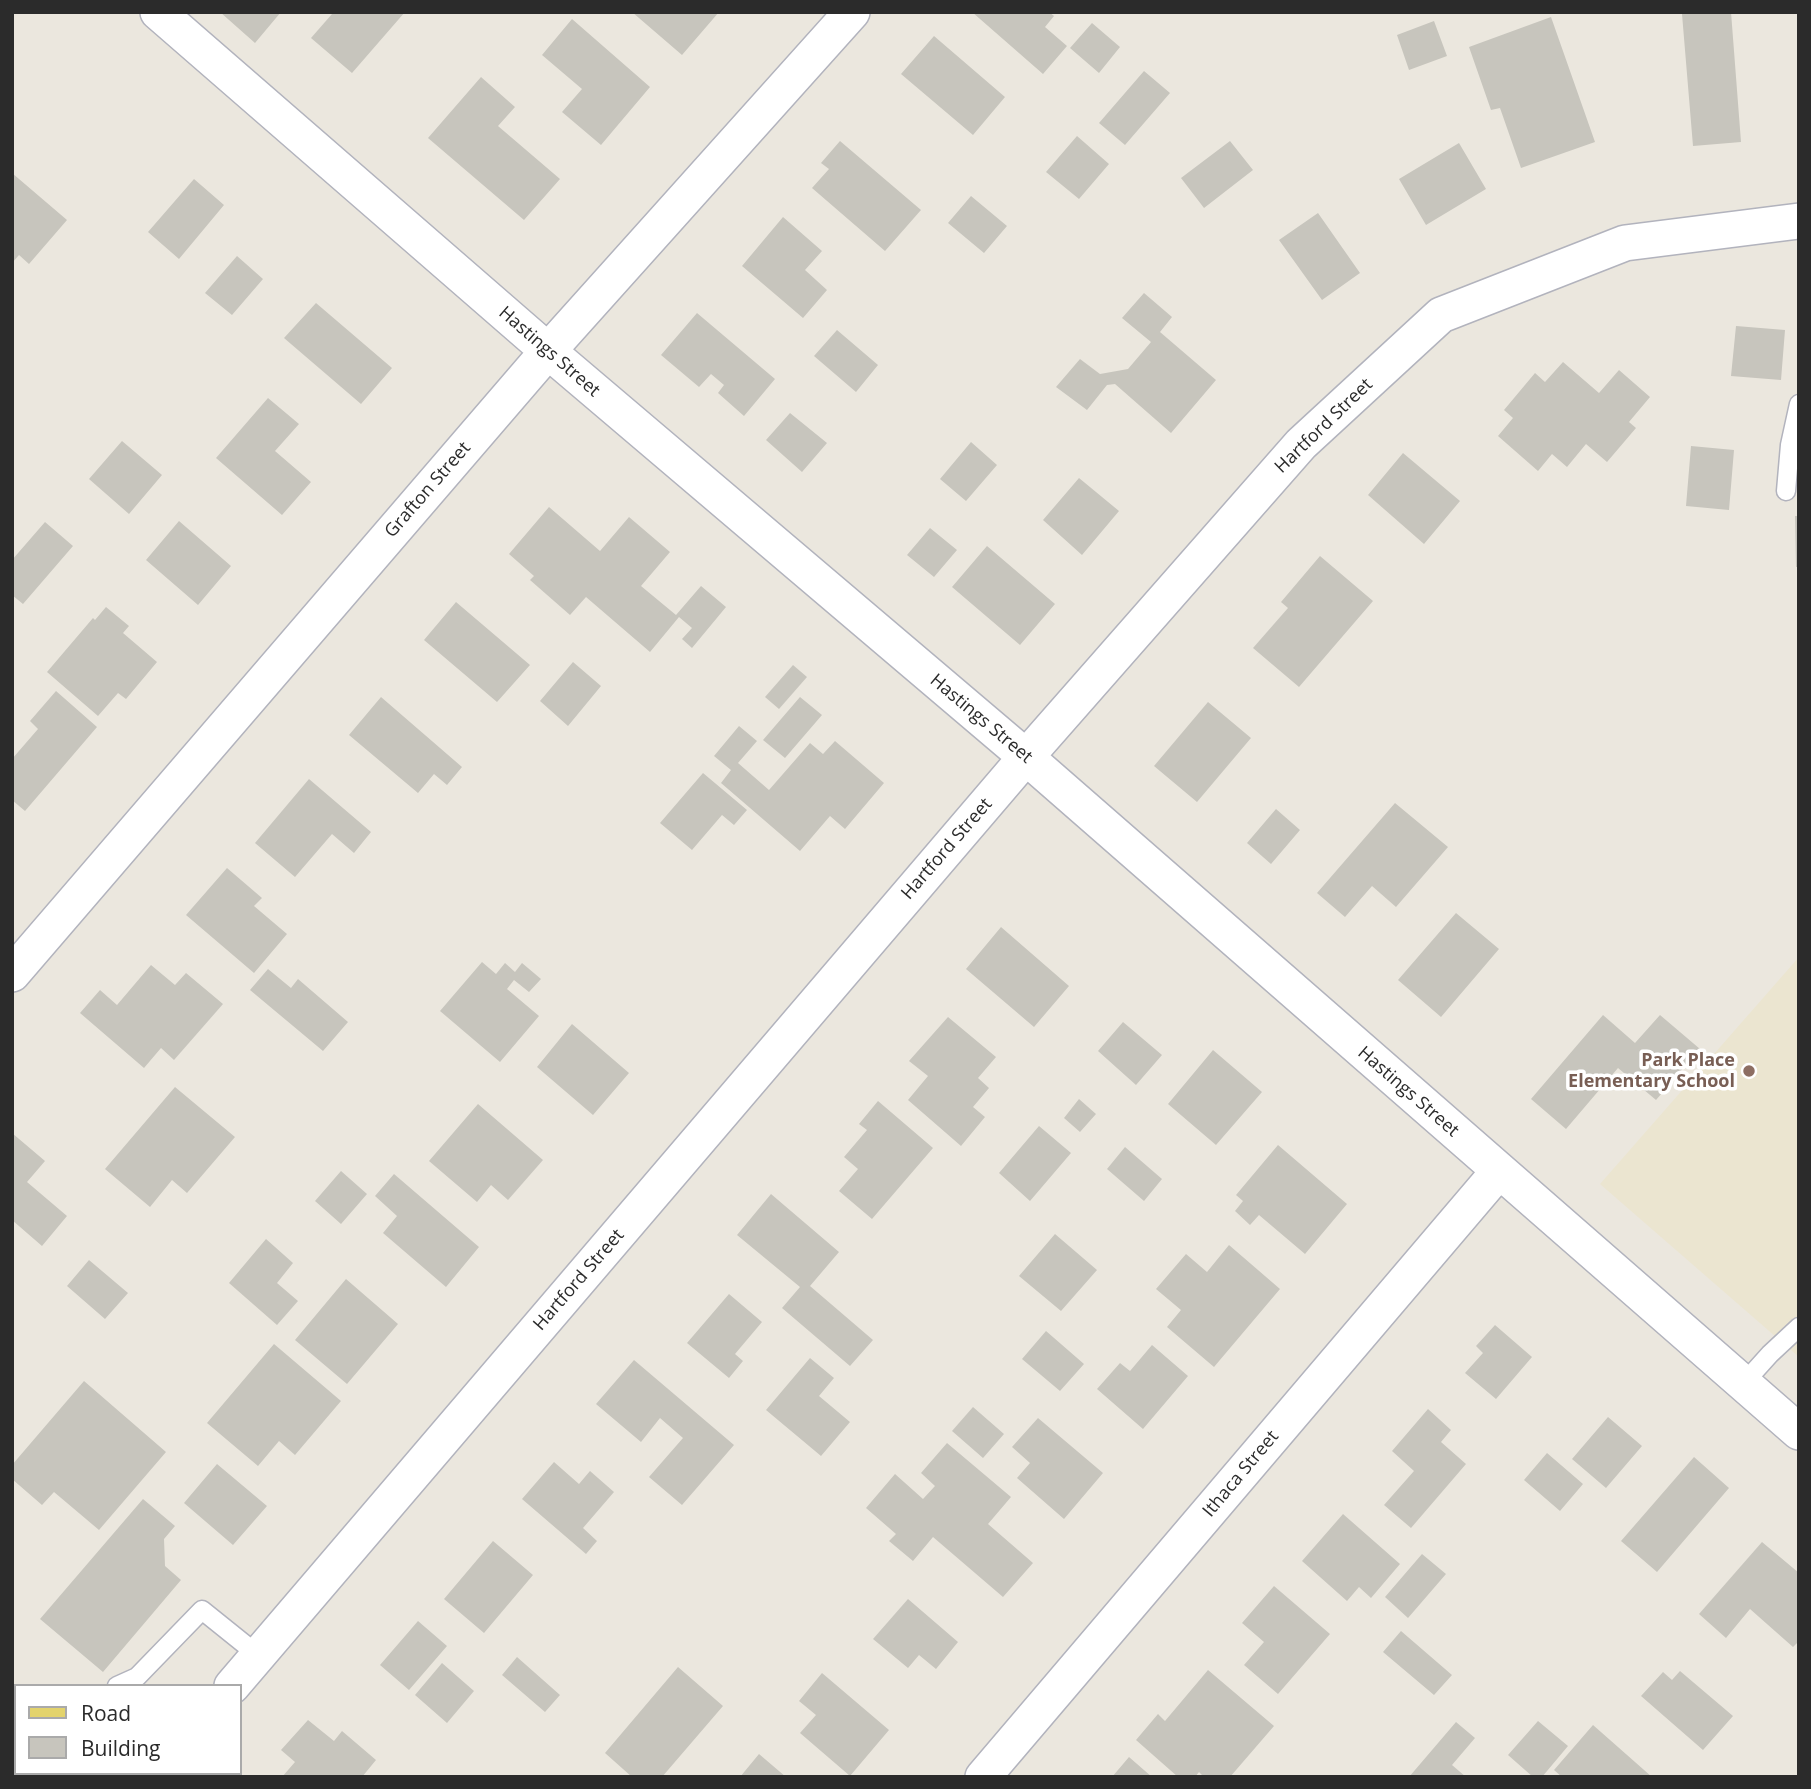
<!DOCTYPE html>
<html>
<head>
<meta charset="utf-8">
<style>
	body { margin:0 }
	#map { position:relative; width:1811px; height:1789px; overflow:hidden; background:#ebe7de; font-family:"Open Sans",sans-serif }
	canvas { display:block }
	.frame { position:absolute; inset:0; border:14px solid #2b2b2b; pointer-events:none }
	.legend { position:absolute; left:14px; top:1684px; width:228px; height:91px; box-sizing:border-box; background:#fff; border:2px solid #aaa; margin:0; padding:9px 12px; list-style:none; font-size:21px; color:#2b2b2b }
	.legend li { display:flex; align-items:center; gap:14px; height:35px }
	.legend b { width:35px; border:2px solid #aaa }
</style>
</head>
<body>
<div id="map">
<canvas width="1811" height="1789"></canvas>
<div class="frame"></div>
<ul class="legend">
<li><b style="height:9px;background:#e3d36c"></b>Road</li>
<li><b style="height:19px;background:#c7c5bd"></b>Building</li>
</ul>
</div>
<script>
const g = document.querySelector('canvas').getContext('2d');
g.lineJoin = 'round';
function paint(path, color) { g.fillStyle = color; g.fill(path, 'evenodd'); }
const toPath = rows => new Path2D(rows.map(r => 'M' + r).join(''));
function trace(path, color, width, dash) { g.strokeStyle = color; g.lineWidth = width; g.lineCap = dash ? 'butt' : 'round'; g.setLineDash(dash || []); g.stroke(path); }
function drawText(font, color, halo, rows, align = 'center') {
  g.font = font + ' "Open Sans",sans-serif'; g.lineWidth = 7; g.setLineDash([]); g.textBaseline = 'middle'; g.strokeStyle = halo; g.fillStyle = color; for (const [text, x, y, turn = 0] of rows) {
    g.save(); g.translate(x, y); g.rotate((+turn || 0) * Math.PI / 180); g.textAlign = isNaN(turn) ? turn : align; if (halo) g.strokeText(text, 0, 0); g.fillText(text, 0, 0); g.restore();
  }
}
paint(toPath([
	[1799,957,1799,1357,1600,1184]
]), '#ebe5d0');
paint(toPath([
	[220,12,281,12,255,43],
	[330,12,405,12,352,73,311,38,332,14],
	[632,12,719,12,682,55],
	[972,12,1049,12,1054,16,1045,27,1067,46,1043,74],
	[1699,12,1731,12,1741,142,1693,146,1682,14],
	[1551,17,1595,142,1521,168,1500,108,1491,110,1469,47],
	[572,19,650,87,601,145,562,112,582,89,542,55],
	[1434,21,1447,56,1409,70,1397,35],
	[1092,23,1120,47,1099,73,1070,48],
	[934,36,1005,97,973,135,901,74],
	[1144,71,1170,93,1125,145,1099,123],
	[481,77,515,107,498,126,560,179,524,220,428,138],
	[1077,136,1109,164,1079,199,1046,172],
	[840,141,921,210,885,251,812,188,829,169,821,163],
	[1230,141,1253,170,1204,208,1181,178],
	[1459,143,1486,189,1426,225,1399,179],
	[12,173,67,220,29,264,19,255,12,263],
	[194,179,224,205,179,259,148,232],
	[971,196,1007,226,984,253,948,223],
	[1318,213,1360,273,1322,300,1279,240],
	[783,217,822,251,805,270,827,290,803,318,742,266],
	[237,256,263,279,232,315,205,293],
	[1144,293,1172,317,1160,332,1216,380,1171,433,1115,384,1107,385,1087,410,1056,387,1080,359,1100,374,1128,369,1151,342,1122,318],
	[316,303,392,368,361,404,284,338],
	[697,313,775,379,744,416,718,393,724,385,711,374,699,387,661,355],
	[1736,326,1785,330,1781,380,1731,376],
	[837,330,878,365,856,392,814,356],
	[1563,362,1599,393,1619,370,1650,397,1629,422,1636,428,1607,462,1586,444,1567,467,1552,454,1538,471,1498,436,1513,418,1504,410,1535,373,1545,382],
	[268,398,299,424,275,451,311,482,282,515,216,458],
	[790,413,827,443,802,472,766,440],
	[122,441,162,475,129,514,89,479],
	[971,442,997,465,966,501,940,479],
	[1691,446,1734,450,1729,510,1686,506],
	[1403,453,1460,501,1424,544,1368,495],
	[1079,478,1119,511,1082,555,1043,520],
	[549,507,600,551,629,517,670,552,641,586,676,615,701,586,726,607,692,648,682,639,692,628,679,617,650,652,586,597,570,615,530,580,534,576,509,554],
	[1795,516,1799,516,1799,567,1796,567],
	[179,521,231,566,198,605,146,560],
	[45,522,73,546,23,604,12,595,12,560],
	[930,528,957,550,934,577,907,555],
	[987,546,1055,604,1020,645,952,587],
	[1320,556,1373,601,1299,687,1253,648,1288,608,1281,602],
	[456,602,530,665,497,702,424,640],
	[106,607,129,626,123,633,157,662,126,699,118,693,98,716,47,672,93,618,95,620],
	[573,662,601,686,568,726,540,701],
	[793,665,807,677,779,709,765,697],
	[56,691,97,727,25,811,12,800,12,759,38,729,30,721],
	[381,697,462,767,447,785,434,774,418,793,349,735],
	[800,697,822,715,785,758,763,740],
	[1208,702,1251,738,1197,802,1154,766],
	[739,726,757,741,738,763,769,790,810,743,823,754,835,741,884,783,845,829,830,816,800,851,721,783,731,770,714,756],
	[703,773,747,810,734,825,722,815,692,850,660,823],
	[309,779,371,832,354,853,332,834,295,877,255,843],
	[1395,803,1448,847,1396,907,1372,886,1345,917,1317,893],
	[1276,809,1300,830,1271,864,1247,843],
	[227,868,262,898,254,906,287,934,254,973,186,915],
	[1456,913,1499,949,1441,1017,1398,980],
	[1001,927,1069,986,1034,1027,966,969],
	[482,962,496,974,505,963,515,972,522,963,541,979,529,992,514,980,507,989,539,1016,500,1062,440,1011],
	[151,965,175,985,186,973,223,1004,174,1060,161,1048,144,1068,80,1013,100,990,117,1005],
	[268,969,291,988,298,979,348,1022,323,1051,250,990],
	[1603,1015,1635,1043,1660,1015,1700,1049,1656,1100,1618,1068,1566,1129,1531,1099],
	[948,1017,996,1057,978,1078,989,1088,973,1107,985,1117,961,1146,908,1100,928,1076,909,1061],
	[1123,1022,1162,1055,1136,1085,1098,1051],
	[572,1024,629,1073,593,1115,537,1067],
	[1213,1050,1262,1092,1216,1145,1168,1104],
	[175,1087,235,1137,187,1193,172,1180,150,1207,105,1169],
	[1079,1099,1096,1114,1080,1132,1064,1118],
	[878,1101,933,1148,872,1219,839,1191,858,1169,844,1157,867,1130,859,1124],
	[478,1104,543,1160,508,1200,491,1185,477,1202,429,1161],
	[1039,1126,1071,1153,1030,1201,999,1173],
	[12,1133,45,1161,27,1182,67,1216,42,1246,12,1220],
	[1278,1145,1347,1204,1305,1254,1259,1215,1250,1225,1235,1211,1243,1201,1236,1195],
	[1125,1147,1162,1179,1144,1201,1107,1169],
	[341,1171,367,1194,341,1224,315,1201],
	[394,1174,479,1247,446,1287,383,1233,397,1216,375,1196],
	[771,1194,839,1252,810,1286,873,1340,850,1366,782,1308,800,1287,737,1235],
	[1055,1234,1097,1270,1061,1311,1019,1276],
	[266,1239,293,1263,277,1283,298,1301,277,1325,229,1283],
	[1229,1245,1280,1289,1214,1367,1167,1327,1181,1310,1156,1289,1186,1254,1207,1272],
	[89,1260,128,1293,105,1319,67,1286],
	[346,1279,398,1324,347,1384,295,1340],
	[729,1294,762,1322,735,1354,743,1361,729,1378,687,1343],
	[1495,1325,1532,1357,1496,1399,1465,1373,1483,1353,1476,1346],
	[1046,1331,1084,1364,1060,1391,1022,1359],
	[274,1344,341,1401,295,1455,279,1441,258,1466,207,1423],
	[1152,1345,1188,1376,1143,1429,1097,1389,1120,1363,1130,1371],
	[810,1358,834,1378,819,1396,850,1422,821,1456,766,1410],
	[634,1360,734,1445,682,1505,649,1477,683,1438,660,1418,641,1442,596,1404],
	[84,1381,166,1452,99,1530,54,1492,42,1505,12,1479,12,1465],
	[973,1407,1004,1434,983,1458,952,1431],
	[1428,1409,1451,1430,1441,1442,1466,1464,1411,1528,1384,1505,1414,1471,1392,1451],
	[1608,1417,1642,1446,1606,1488,1572,1459],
	[1038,1418,1103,1473,1064,1519,1017,1478,1030,1463,1012,1447],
	[947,1443,1011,1497,988,1524,1033,1563,1003,1597,933,1537,913,1561,889,1541,896,1534,866,1508,895,1474,923,1499,935,1486,921,1473],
	[1547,1453,1583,1484,1560,1511,1524,1480],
	[1694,1457,1729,1488,1657,1572,1621,1541],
	[554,1462,579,1484,590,1471,614,1492,583,1528,597,1541,586,1554,522,1499],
	[217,1464,267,1506,233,1545,184,1503],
	[143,1499,175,1526,164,1539,165,1566,181,1580,103,1672,40,1619],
	[1343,1514,1400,1564,1371,1598,1359,1587,1347,1601,1302,1561],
	[493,1541,533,1575,484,1633,444,1599],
	[1762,1542,1799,1573,1799,1641,1793,1647,1750,1609,1726,1638,1699,1614],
	[1422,1554,1446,1574,1408,1618,1385,1597],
	[1274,1586,1330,1634,1278,1694,1244,1665,1264,1642,1242,1623],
	[908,1599,958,1642,936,1669,919,1655,908,1668,873,1639],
	[418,1621,447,1646,409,1690,380,1665],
	[1401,1631,1452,1675,1434,1695,1383,1652],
	[517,1657,560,1695,545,1712,502,1675],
	[442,1663,474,1691,447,1723,415,1695],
	[678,1667,723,1706,662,1777,632,1777,605,1753],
	[1208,1670,1274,1726,1230,1777,1204,1777,1199,1772,1195,1777,1178,1777,1136,1740,1158,1714,1165,1721],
	[1680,1671,1733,1716,1703,1750,1641,1696,1663,1672,1672,1680],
	[822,1673,889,1730,850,1776,800,1733,816,1715,799,1701],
	[308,1720,334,1741,342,1731,376,1760,362,1777,282,1777,295,1762,281,1750],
	[1538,1721,1568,1746,1542,1777,1533,1777,1508,1755],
	[1456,1722,1475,1738,1452,1765,1466,1777,1409,1777],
	[1593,1725,1652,1777,1562,1777,1554,1770],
	[759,1754,786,1777,740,1777],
	[1129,1757,1152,1777,1112,1777]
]), '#c7c5bd');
const service = toPath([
	[1786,491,1790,445,1799,404],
	[1743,1384,1770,1354,1799,1327],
	[117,1686,137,1677,202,1610,258,1655]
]);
const minor = toPath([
	[158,12,548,351,1026,757,1799,1432],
	[12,974,548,351,852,12],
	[232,1686,1026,757,1301,444,1441,315,1625,243,1799,221],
	[154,1777,157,1773],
	[983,1777,1499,1171]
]);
const primary = toPath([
	[12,1751,16,1754],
	[38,1773,42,1777]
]);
trace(service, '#b2b3bd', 21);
trace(minor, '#b2b3bd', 38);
trace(primary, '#c8c8c8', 42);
trace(service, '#fff', 18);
trace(minor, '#fff', 35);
trace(primary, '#e3d36c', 38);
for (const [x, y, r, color] of [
	[1749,1071,7,"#8d6e63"]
]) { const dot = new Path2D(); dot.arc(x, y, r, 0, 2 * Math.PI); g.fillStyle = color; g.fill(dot); trace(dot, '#fff', 2.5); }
drawText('18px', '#2b2b2b', '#fff', [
	["Hastings Street",549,352,41],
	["Hartford Street",1324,426,-44],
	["Grafton Street",428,490,-49],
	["Hastings Street",981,719,40],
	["Hartford Street",947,849,-49],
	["Hastings Street",1408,1092,41],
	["Hartford Street",579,1280,-49],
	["Ithaca Street",1241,1474,-50]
]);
drawText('bold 18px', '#785e54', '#fff', [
	["Park Place",1735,1061],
	["Elementary School",1735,1082]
], 'right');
</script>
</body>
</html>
